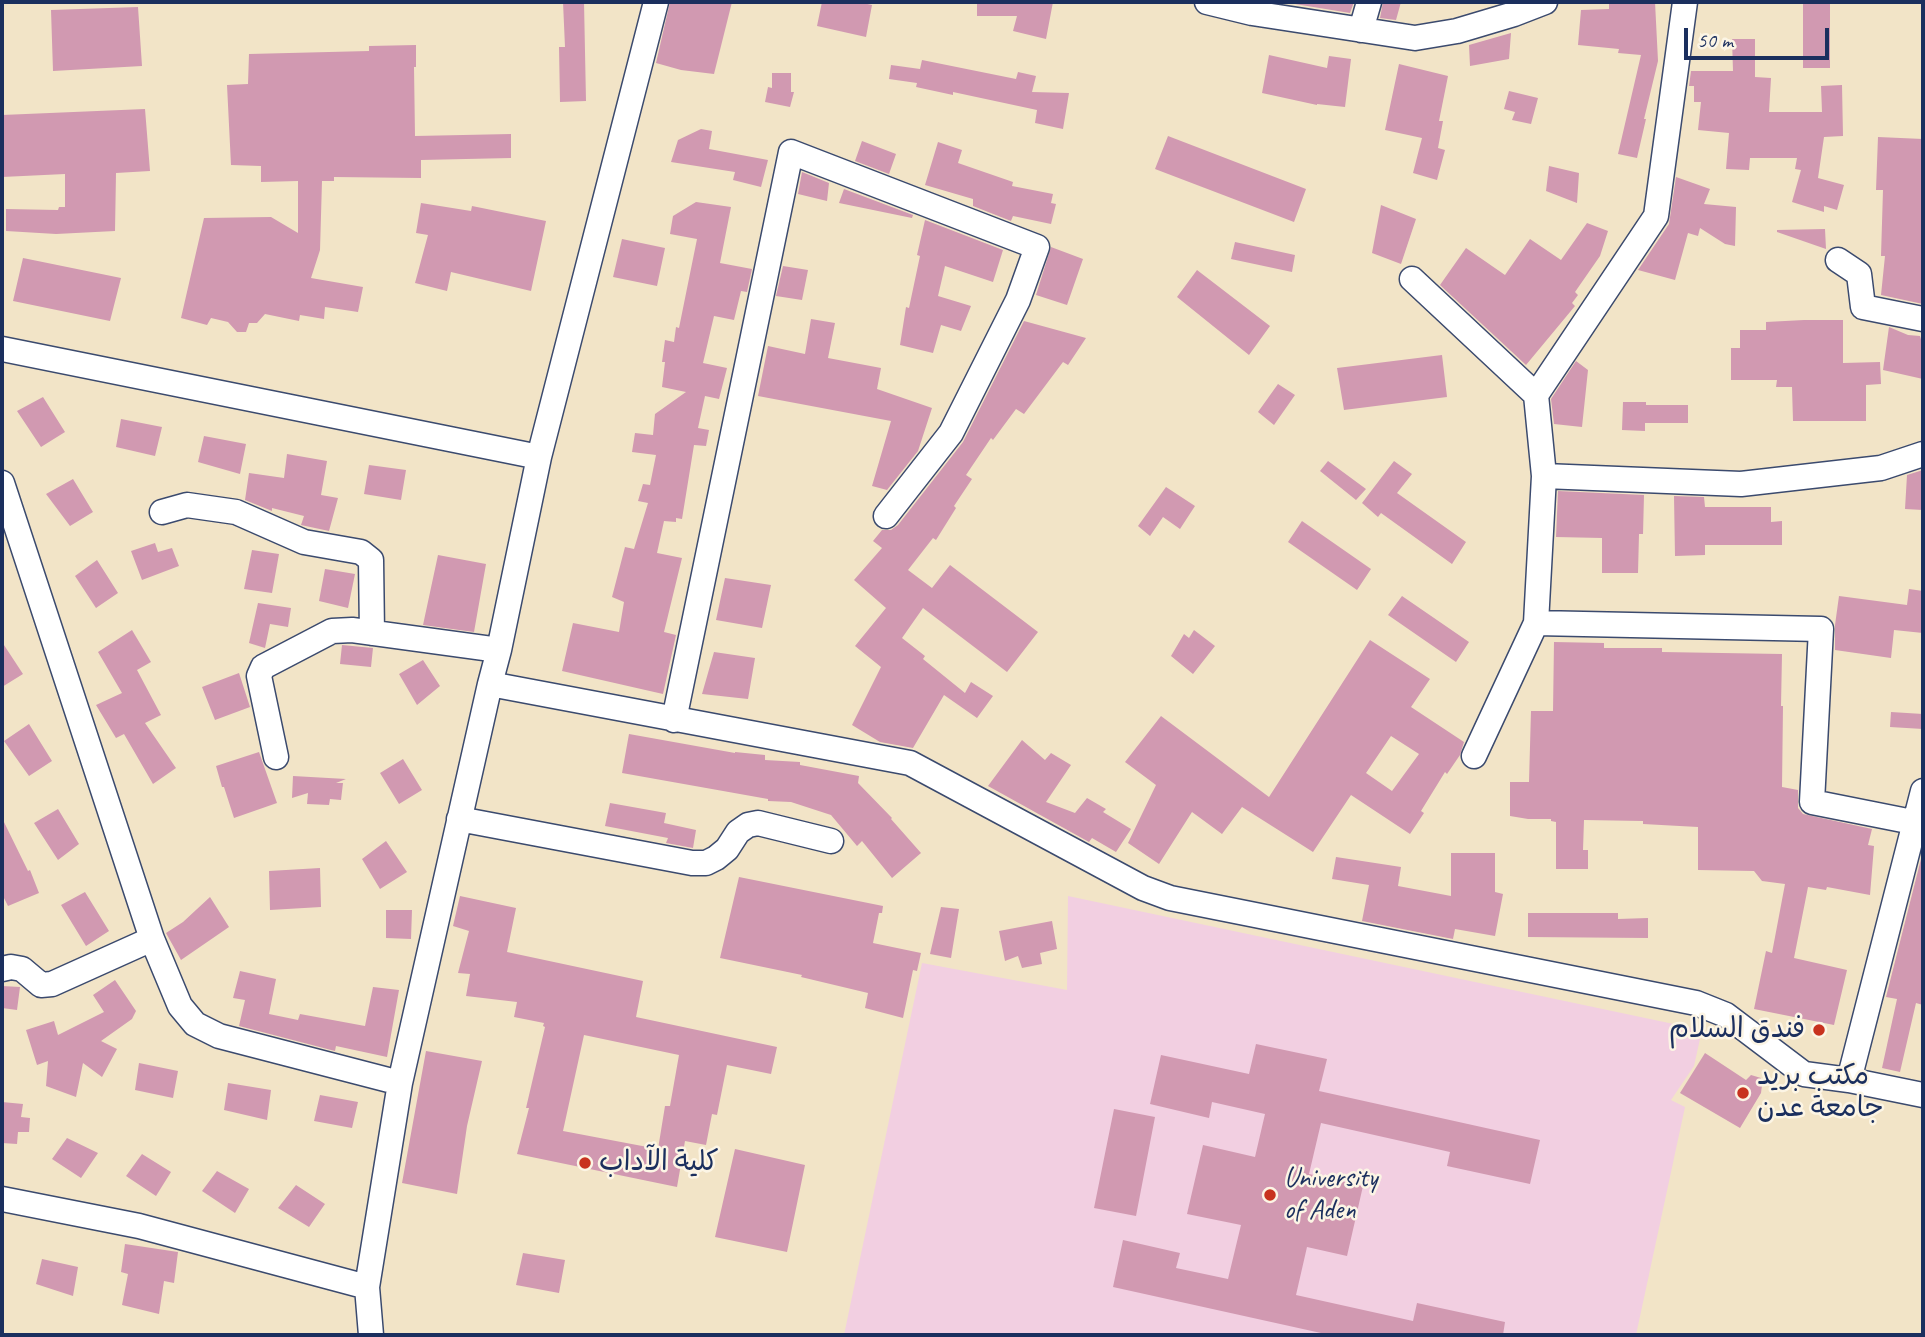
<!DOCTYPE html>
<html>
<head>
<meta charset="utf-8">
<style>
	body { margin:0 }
	#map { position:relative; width:1925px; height:1337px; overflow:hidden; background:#f2e4c7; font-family:Caveat,sans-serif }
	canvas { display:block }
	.frame { position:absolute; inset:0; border:4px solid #1b2f5e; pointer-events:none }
	.scale { position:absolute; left:1684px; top:28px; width:145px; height:32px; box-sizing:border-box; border:4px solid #1b2f5e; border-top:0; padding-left:9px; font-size:21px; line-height:24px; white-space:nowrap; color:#1b2f5e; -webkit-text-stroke:5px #fcf5e5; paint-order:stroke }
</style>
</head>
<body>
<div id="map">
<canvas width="1925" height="1337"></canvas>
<div class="frame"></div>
<div class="scale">50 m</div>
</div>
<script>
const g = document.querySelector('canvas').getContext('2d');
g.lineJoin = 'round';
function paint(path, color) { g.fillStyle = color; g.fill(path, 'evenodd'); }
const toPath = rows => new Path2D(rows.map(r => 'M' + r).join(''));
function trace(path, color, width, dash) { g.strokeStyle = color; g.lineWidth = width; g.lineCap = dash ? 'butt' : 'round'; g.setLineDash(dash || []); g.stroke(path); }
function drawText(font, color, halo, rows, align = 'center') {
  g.font = font + ' Caveat,"Playpen Sans Arabic",sans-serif'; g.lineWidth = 5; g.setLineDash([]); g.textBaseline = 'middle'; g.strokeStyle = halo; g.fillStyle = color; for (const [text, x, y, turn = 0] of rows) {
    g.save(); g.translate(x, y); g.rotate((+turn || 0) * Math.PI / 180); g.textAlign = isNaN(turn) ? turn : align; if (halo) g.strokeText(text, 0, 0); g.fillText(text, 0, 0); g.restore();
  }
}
paint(toPath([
	[1068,896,1702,1030,1694,1066,1671,1100,1685,1107,1636,1335,844,1335,922,963,1067,990]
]), '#f2cfe1');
paint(toPath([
	[563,2,584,2,586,101,560,102,559,47,565,47],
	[670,2,732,2,714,74,681,70,656,63],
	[822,2,858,2,872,5,866,37,817,26],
	[977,2,1053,2,1046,39,1013,31,1017,16,977,16],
	[1295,2,1354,2,1350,13,1295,4],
	[1383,2,1401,2,1396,20,1380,18],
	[1609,2,1655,2,1658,61,1644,119,1646,119,1637,158,1618,154,1641,55,1618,53,1619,49,1578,45,1581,10,1609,9],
	[1803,2,1830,2,1830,68,1803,68],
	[138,7,142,66,53,71,51,10],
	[1511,33,1509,59,1470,66,1469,45],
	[1732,39,1755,39,1755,77,1771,78,1769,112,1822,112,1821,86,1842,85,1843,136,1824,137,1818,178,1844,185,1837,210,1824,206,1824,212,1792,202,1801,170,1795,169,1797,158,1750,158,1749,170,1726,169,1729,133,1698,130,1701,102,1694,102,1694,86,1689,86,1691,71,1733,71],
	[416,45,416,67,414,67,415,136,511,134,511,158,421,160,421,178,334,177,334,181,322,181,320,250,311,278,363,287,358,312,325,307,324,319,300,315,299,321,265,314,257,323,249,323,246,332,237,332,228,322,211,318,207,325,181,318,204,218,271,217,298,233,298,181,261,182,261,166,231,165,227,85,248,84,249,54,369,51,369,46],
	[1269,55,1327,68,1329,56,1351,59,1345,107,1317,104,1317,105,1262,93],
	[922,60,1016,79,1018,72,1036,76,1032,92,1069,93,1063,129,1035,123,1037,110,953,92,953,95,916,87,917,83,889,79,891,65,920,69],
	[1399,64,1448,76,1439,121,1443,121,1438,148,1445,150,1437,180,1413,173,1422,138,1385,130],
	[772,73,791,73,791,92,794,92,790,107,765,102,768,87,772,88],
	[1509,91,1538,98,1531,124,1512,120,1515,112,1504,109],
	[145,109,150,171,116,173,115,231,56,234,6,231,6,209,58,210,59,207,65,207,65,174,2,177,2,115],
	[701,129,712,131,709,149,768,160,761,187,733,180,735,172,671,162,678,140],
	[1168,136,1306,189,1294,222,1155,169],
	[1878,137,1923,139,1923,304,1881,295,1885,256,1881,256,1883,190,1876,190],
	[862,141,896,154,889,174,855,161],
	[938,142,962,150,958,163,1013,182,1012,186,1053,194,1051,203,1056,204,1051,224,1013,216,1011,221,973,206,973,199,925,185],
	[1549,166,1579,173,1577,203,1546,191],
	[802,172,829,183,827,201,798,194],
	[1676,177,1710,189,1704,204,1736,207,1735,246,1725,244,1700,228,1698,236,1688,233,1675,280,1638,270,1669,224],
	[844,189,913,215,912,218,839,203],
	[696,202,731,207,720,263,752,269,747,292,741,291,734,320,714,316,703,363,727,368,719,399,705,396,698,428,709,430,706,446,694,445,682,519,676,518,676,522,664,521,657,553,682,558,664,632,676,635,663,694,562,671,573,623,619,632,624,602,612,597,625,547,634,549,648,503,638,501,643,484,650,485,656,455,632,452,635,433,653,435,655,414,686,392,662,387,665,362,662,362,665,340,674,342,676,327,679,328,697,239,670,234,673,216],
	[421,203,471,211,472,206,546,221,531,291,451,272,447,291,415,283,428,235,416,233],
	[1381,205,1416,219,1401,264,1372,253],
	[925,220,1003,250,993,282,945,266,938,296,971,306,961,331,941,325,933,353,900,345,906,307,909,308,920,256,917,255],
	[1587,223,1608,231,1600,256,1575,292,1578,295,1572,303,1575,306,1526,365,1440,285,1466,248,1505,275,1530,239,1561,260],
	[1825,229,1826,249,1777,232,1777,230],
	[622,239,665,248,657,286,613,277],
	[1235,242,1295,255,1292,272,1231,259],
	[1051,247,1083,259,1067,305,1036,295],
	[23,258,121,278,110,321,13,301],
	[783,266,808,270,802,300,776,296],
	[1197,270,1270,326,1249,355,1177,297],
	[811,319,835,323,828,358,881,368,877,389,932,408,918,451,887,490,872,486,891,421,758,396,768,346,805,354],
	[1804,320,1843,320,1843,363,1880,362,1881,384,1866,385,1866,421,1793,421,1792,387,1776,387,1777,380,1731,380,1731,348,1740,348,1740,330,1766,330,1766,322],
	[1024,321,1086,338,1068,365,1063,362,1024,414,1016,409,993,440,991,438,966,475,972,479,954,506,956,508,936,540,933,538,908,570,932,588,950,565,1038,632,1007,672,923,608,902,638,925,656,923,659,965,693,971,682,993,696,977,718,944,695,913,748,880,742,852,725,881,667,855,646,886,608,854,580,882,548,873,541,882,530,891,530,898,525,963,442],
	[1889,327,1908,335,1920,336,1923,346,1923,379,1883,370],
	[1442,355,1447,397,1344,410,1337,368],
	[1576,361,1588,370,1582,427,1554,424,1551,399],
	[1278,384,1295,395,1274,425,1258,412],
	[43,397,65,432,41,447,17,411],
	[1623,402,1646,402,1646,405,1688,405,1688,423,1645,423,1645,431,1622,430],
	[121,419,162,427,155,456,116,447],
	[204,436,246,444,240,474,198,462],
	[287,454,327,461,321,495,338,498,329,531,301,525,304,516,272,508,272,511,245,500,249,473,284,478],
	[1328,461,1366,489,1356,500,1320,471],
	[1394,461,1412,474,1397,493,1466,542,1452,564,1381,513,1378,517,1362,503],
	[369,465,406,470,401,500,364,494],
	[1923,470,1923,510,1905,509,1907,475],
	[73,479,93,512,70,526,46,494],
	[1166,487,1195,506,1180,529,1163,517,1150,536,1138,526],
	[1558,491,1644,495,1643,534,1639,534,1638,573,1602,573,1602,538,1556,537],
	[1674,496,1704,497,1705,507,1771,507,1771,522,1782,521,1782,545,1705,545,1705,555,1675,556],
	[1302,521,1371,569,1357,590,1288,542],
	[155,543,158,552,172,548,179,566,142,580,131,551],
	[252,550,279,554,272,593,244,589],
	[438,555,486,564,474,632,423,625],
	[97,560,118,593,96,608,75,576],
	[325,569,355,574,348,608,319,601],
	[725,578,771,585,762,628,716,620],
	[1909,589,1923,591,1923,633,1894,630,1891,658,1835,650,1835,625,1839,596,1907,605],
	[1402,596,1469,642,1456,662,1388,615],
	[258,603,291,608,288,627,270,624,265,648,249,643],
	[132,630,151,662,137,670,161,715,145,723,176,768,153,784,124,734,116,738,96,705,122,693,98,652],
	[1194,630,1215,646,1193,674,1171,656,1184,634,1189,638],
	[1370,640,1430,679,1411,707,1464,742,1460,755,1447,774,1445,772,1421,811,1424,813,1410,834,1351,795,1313,852,1242,807,1222,834,1192,812,1159,864,1128,843,1156,785,1125,762,1161,716,1269,797],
	[1391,736,1419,754,1392,791,1366,773],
	[2,642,23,674,2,687],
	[1554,642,1604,643,1604,648,1662,648,1662,652,1782,654,1781,706,1783,706,1782,787,1798,790,1798,808,1803,814,1872,829,1868,845,1874,846,1870,895,1827,887,1826,890,1808,887,1794,958,1847,970,1834,1025,1754,1009,1766,951,1772,953,1785,884,1762,881,1754,871,1698,870,1698,827,1643,824,1643,821,1584,820,1583,850,1588,850,1588,869,1556,869,1556,822,1551,821,1551,819,1528,819,1510,816,1510,782,1529,782,1531,711,1553,711],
	[342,645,373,648,371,667,340,664],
	[714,652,755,658,748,699,702,694],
	[423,660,440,686,417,705,399,674],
	[239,673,250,707,215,720,202,687],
	[1891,712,1923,714,1923,729,1890,727],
	[29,724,52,761,29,776,4,741],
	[629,734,735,753,735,752,765,755,765,760,800,762,800,765,859,776,858,783,892,818,891,819,921,853,892,878,862,841,857,846,831,815,791,802,768,801,768,799,622,773],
	[1022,740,1045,760,1051,753,1071,765,1046,802,1075,813,1087,798,1106,809,1103,812,1131,829,1116,852,1092,838,1089,842,988,786],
	[259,752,277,803,234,818,224,787,222,787,216,766],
	[403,759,422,790,399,804,380,773],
	[293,776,346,779,336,783,343,783,341,800,330,799,329,805,307,804,308,793,292,798],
	[610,803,666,813,664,823,696,830,693,848,666,843,668,838,605,826],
	[58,809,79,844,58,860,34,823],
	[2,818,28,871,30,870,39,893,8,906,2,894],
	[386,841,407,872,380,889,362,859],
	[1451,853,1495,853,1495,892,1503,894,1495,936,1455,929,1453,939,1362,921,1369,885,1332,879,1336,857,1401,867,1398,886,1451,896],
	[1922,855,1923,856,1923,1005,1916,1003,1900,1072,1882,1068,1897,999,1886,997],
	[320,868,321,907,270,910,269,871],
	[739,877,883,906,882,913,879,913,873,943,921,953,917,971,913,970,903,1018,865,1008,868,993,801,977,802,975,720,958],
	[85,892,109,931,86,946,61,905],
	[460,896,516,908,507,952,643,981,636,1017,777,1047,771,1074,727,1065,717,1115,712,1114,706,1145,685,1141,677,1187,517,1154,529,1108,526,1108,545,1027,543,1026,544,1023,514,1017,517,1002,466,996,470,974,458,973,469,931,453,926],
	[584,1035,679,1055,670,1106,665,1106,658,1149,563,1131],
	[210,897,229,927,181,960,166,933,183,922],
	[941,907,959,909,951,958,930,954],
	[386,910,412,910,411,939,386,938],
	[1528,913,1618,913,1618,919,1648,918,1648,938,1528,937],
	[1052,921,1057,949,1040,953,1042,964,1022,968,1018,956,1005,961,999,931],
	[240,971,276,979,269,1014,298,1020,300,1014,365,1026,373,987,399,990,387,1057,336,1046,335,1051,239,1026,245,1000,233,998],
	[115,980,136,1011,132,1019,101,1041,117,1049,102,1077,83,1063,76,1097,46,1086,48,1061,37,1065,26,1030,54,1021,58,1035,104,1012,93,995],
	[2,986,20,987,17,1010,2,1008],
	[1256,1044,1327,1059,1319,1091,1540,1140,1530,1184,1447,1166,1450,1152,1321,1123,1309,1174,1363,1186,1347,1256,1307,1247,1296,1295,1413,1321,1417,1303,1505,1322,1503,1335,1330,1335,1113,1287,1123,1240,1180,1253,1176,1268,1228,1279,1241,1225,1187,1214,1203,1145,1255,1157,1265,1114,1212,1102,1209,1118,1150,1104,1161,1055,1249,1074],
	[426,1051,482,1061,467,1126,457,1194,402,1183],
	[1705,1053,1746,1080,1751,1075,1761,1078,1762,1085,1761,1093,1740,1128,1680,1093],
	[139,1063,178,1071,173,1098,135,1090],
	[228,1083,271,1090,267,1120,224,1110],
	[320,1095,358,1102,352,1128,314,1121],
	[2,1102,23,1104,21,1117,30,1118,29,1132,18,1132,17,1144,2,1143],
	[1114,1109,1155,1117,1136,1216,1094,1208],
	[67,1138,98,1153,81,1178,52,1159],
	[735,1149,805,1165,787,1252,715,1237],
	[142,1154,171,1172,156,1196,126,1176],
	[217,1171,249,1189,235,1213,202,1191],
	[296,1185,325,1204,309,1227,278,1208],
	[125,1244,178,1252,174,1283,164,1281,159,1314,122,1305,128,1274,121,1272],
	[523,1253,565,1260,559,1293,516,1285],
	[42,1259,78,1267,73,1296,36,1284]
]), '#d199b1');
const minor = toPath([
	[1207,2,1252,13,1415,38,1457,31,1514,14,1545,2],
	[1361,30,1369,2],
	[1838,260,1859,274,1863,307,1923,319],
	[1412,279,1536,395,1544,476,1536,623,1474,756],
	[2,349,539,457],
	[1536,395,1656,216,1685,2],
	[1544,476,1741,484,1881,468,1923,454],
	[2,483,152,939,180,1006,195,1024,219,1036,400,1083],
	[162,512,187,505,236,512,304,542,361,552,371,560,372,633],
	[1536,623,1821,629,1812,802,1923,824],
	[490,684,910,763,1143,888,1170,898,1696,1003,1726,1015,1804,1074,1849,1080,1923,1095],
	[674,720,791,152,1037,247,1018,300,951,433,886,516],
	[276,757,259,676,263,667,332,631,352,630,499,650],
	[459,819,692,863,706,863,716,858,727,849,738,832,748,825,758,823,831,841],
	[2,969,11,967,22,969,41,985,52,984,152,939],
	[1849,1080,1923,791],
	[2,1199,139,1226,367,1287],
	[371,1335,367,1287,400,1083,490,684,499,650,539,457,656,2]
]);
trace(minor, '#3b4a6e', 27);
trace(minor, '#fff', 24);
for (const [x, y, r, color] of [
	[1819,1030,7,"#c8321e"],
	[1743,1093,7,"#c8321e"],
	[585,1163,7,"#c8321e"],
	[1270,1195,7,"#c8321e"]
]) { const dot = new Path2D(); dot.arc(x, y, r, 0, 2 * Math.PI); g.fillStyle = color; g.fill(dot); trace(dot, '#fcf5e5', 2.5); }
drawText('28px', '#1b2f5e', '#fcf5e5', [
	["فندق السلام",1805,1030,"right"],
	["مكتب بريد",1757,1077],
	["جامعة عدن",1757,1109],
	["كلية الآداب",599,1163],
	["University",1284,1179],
	["of Aden",1284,1211]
], 'left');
</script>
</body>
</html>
